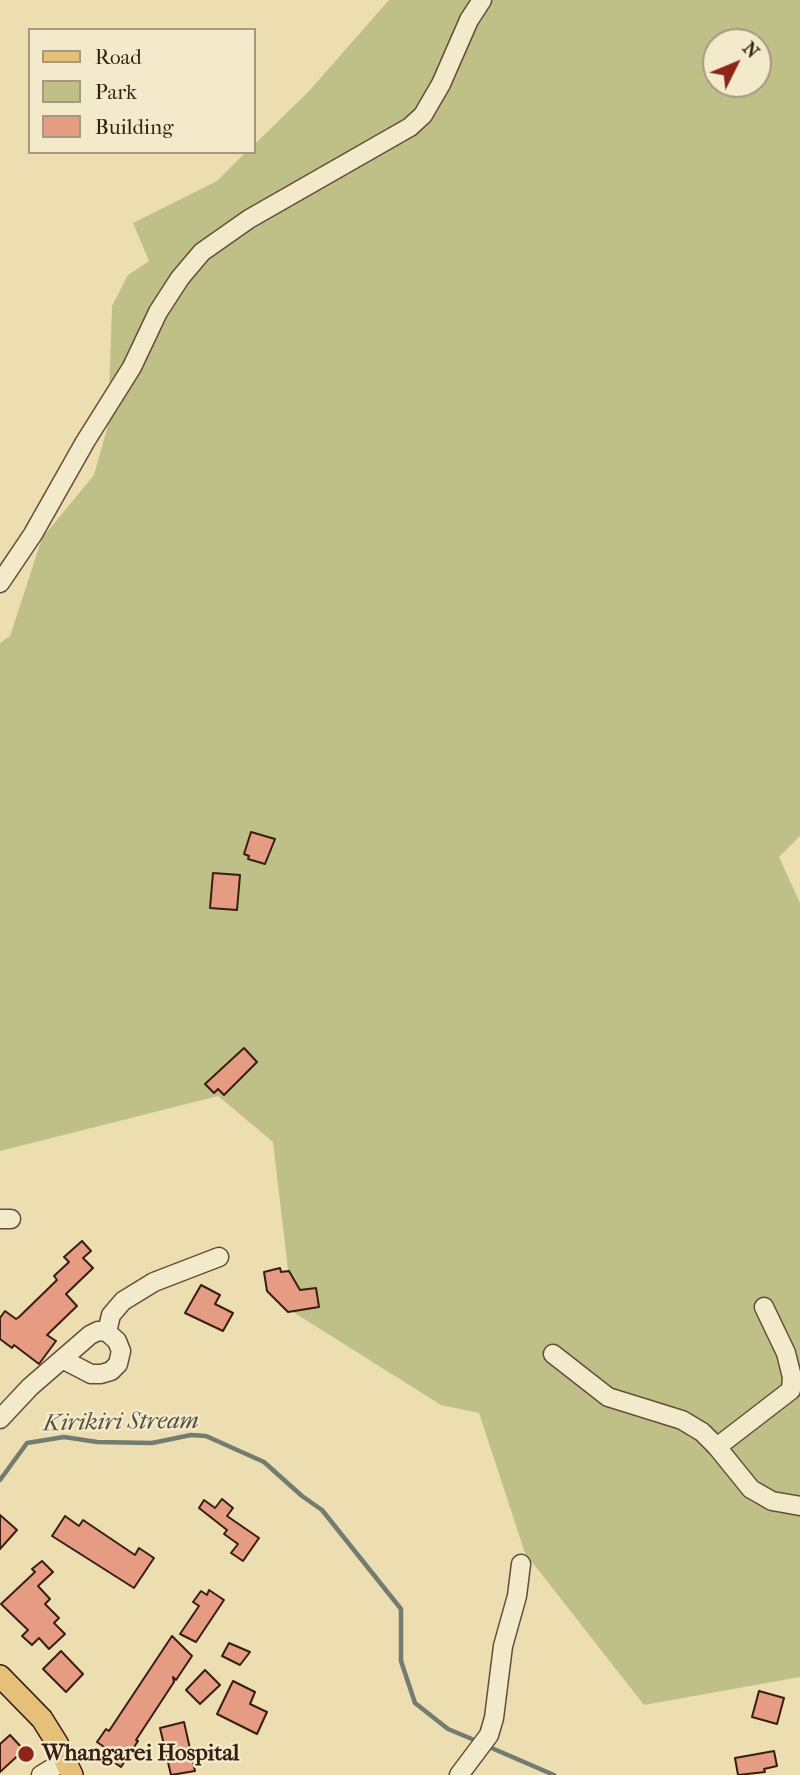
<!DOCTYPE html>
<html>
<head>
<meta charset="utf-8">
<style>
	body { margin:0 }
	#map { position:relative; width:800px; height:1775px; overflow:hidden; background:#eddeb1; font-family:"IM FELL French Canon",serif }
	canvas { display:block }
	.legend { position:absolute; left:28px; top:28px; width:228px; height:126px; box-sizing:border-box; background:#f3eacc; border:2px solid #a89881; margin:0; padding:9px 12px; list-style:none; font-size:21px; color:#371e11 }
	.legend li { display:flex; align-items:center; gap:14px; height:35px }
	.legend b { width:35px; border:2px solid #a89881 }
	.north { position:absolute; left:702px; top:28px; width:70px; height:70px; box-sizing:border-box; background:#f3eacc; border:2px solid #a89881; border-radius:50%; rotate:47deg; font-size:19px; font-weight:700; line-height:28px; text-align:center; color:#371e11 }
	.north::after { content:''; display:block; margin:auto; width:24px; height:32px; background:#8f2418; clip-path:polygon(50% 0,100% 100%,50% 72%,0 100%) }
</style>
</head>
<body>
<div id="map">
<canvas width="800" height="1775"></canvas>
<ul class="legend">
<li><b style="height:9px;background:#e6bf78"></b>Road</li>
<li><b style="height:19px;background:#bec088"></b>Park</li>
<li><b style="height:19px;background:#e69b83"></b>Building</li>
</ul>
<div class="north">N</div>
</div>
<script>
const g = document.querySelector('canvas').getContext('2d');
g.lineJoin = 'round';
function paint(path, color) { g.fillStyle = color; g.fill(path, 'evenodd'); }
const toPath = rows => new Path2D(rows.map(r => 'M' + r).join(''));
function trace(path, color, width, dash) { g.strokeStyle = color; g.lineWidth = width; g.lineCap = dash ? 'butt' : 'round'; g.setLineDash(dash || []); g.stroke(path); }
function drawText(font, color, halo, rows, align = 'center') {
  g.font = font + ' "IM FELL French Canon",serif'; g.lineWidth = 5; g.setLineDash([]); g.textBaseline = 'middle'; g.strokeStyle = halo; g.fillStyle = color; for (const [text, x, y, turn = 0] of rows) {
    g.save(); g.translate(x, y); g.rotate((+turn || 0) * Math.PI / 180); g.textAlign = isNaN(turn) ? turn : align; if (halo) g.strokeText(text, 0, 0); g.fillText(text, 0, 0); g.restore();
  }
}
paint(toPath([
	[389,0,800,0,800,836,779,857,800,903,800,1677,644,1705,525,1553,479,1413,441,1405,293,1312,273,1142,218,1096,0,1151,0,643,10,636,42,538,94,475,108,425,112,306,128,275,149,261,133,223,217,181,246,152,254,152,254,145,309,91],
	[716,42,758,42,758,84,716,84]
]), '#bec088');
trace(toPath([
	[0,1480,27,1443,64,1437,97,1442,152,1443,191,1435,206,1436,264,1462,302,1496,322,1510,401,1609,401,1661,415,1703,448,1729,479,1742],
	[487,1746,554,1775]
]), '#727c70', 4.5);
const building = toPath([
	[251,832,275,839,265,864,248,859,249,856,244,854,251,832],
	[213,873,240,875,237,910,210,908,213,873],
	[244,1048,257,1062,224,1095,218,1089,214,1093,205,1084,244,1048],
	[82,1241,91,1251,83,1258,93,1268,66,1294,77,1306,47,1335,56,1341,39,1364,14,1345,12,1348,0,1339,0,1318,5,1311,16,1319,19,1317,57,1280,54,1276,69,1262,64,1257,82,1241],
	[280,1268,281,1272,289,1271,300,1290,316,1288,319,1307,288,1312,267,1291,264,1272,280,1268],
	[201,1285,220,1295,215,1304,233,1313,223,1331,185,1313,201,1285],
	[222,1499,233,1508,227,1516,259,1538,243,1561,231,1553,238,1544,224,1534,227,1530,199,1508,204,1500,215,1508,222,1499],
	[0,1515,17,1530,0,1549,0,1515],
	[65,1516,79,1526,83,1520,135,1555,139,1548,154,1558,134,1588,52,1536,65,1516],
	[42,1561,53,1572,38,1586,50,1599,45,1604,59,1618,54,1623,65,1634,49,1649,39,1638,32,1645,22,1636,28,1630,1,1604,35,1572,32,1569,42,1561],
	[209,1590,224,1600,196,1642,180,1634,199,1606,193,1602,201,1591,207,1595,209,1590],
	[172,1636,192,1656,176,1680,173,1677,174,1682,136,1740,138,1741,121,1767,103,1755,107,1749,97,1742,106,1729,109,1731,172,1636],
	[229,1643,250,1652,240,1665,222,1656,229,1643],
	[61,1651,83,1674,66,1692,43,1669,61,1651],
	[205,1670,220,1685,200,1704,186,1690,205,1670],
	[233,1681,255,1692,250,1704,267,1712,257,1734,217,1714,233,1681],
	[759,1691,784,1698,777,1724,752,1717,759,1691],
	[184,1722,195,1771,171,1775,160,1728,184,1722],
	[10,1735,24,1750,0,1772,0,1744,10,1735],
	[774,1751,777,1766,764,1769,765,1772,738,1775,735,1758,774,1751]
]);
paint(building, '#e69b83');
trace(building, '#371e11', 2);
const minor = toPath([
	[0,583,33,534,85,442,132,367,158,312,180,278,202,252,249,219,410,127,423,115,441,84,469,20,482,0],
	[0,1219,11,1219],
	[107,1332,111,1315,123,1301,154,1282,219,1257],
	[553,1354,608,1397,682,1420,702,1432,717,1447,791,1390,792,1377,786,1353,764,1307],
	[0,1419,30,1387,90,1335,98,1331,107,1332,117,1341,121,1351,118,1364,111,1371,101,1374,91,1374,64,1360],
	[717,1447,751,1489,772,1501,800,1506],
	[41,1775,66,1760],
	[459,1775,489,1735,494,1718,503,1646,517,1596,521,1564]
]);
const major = toPath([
	[0,1676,42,1719,57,1743,72,1775]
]);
trace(minor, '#644e39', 21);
trace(major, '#371e11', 24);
trace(minor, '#f3eacc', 18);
trace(major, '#e6bf78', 21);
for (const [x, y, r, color] of [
	[26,1754,9,"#8f2418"]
]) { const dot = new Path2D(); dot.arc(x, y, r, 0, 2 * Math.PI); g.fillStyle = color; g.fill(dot); trace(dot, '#f3eacc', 2.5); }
drawText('bold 23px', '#371e11', '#f3eacc', [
	["Whangarei Hospital",42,1754]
], 'left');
drawText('italic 24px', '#554d41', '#f3eacc', [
	["Kirikiri Stream",121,1423,-1]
]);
</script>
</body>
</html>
